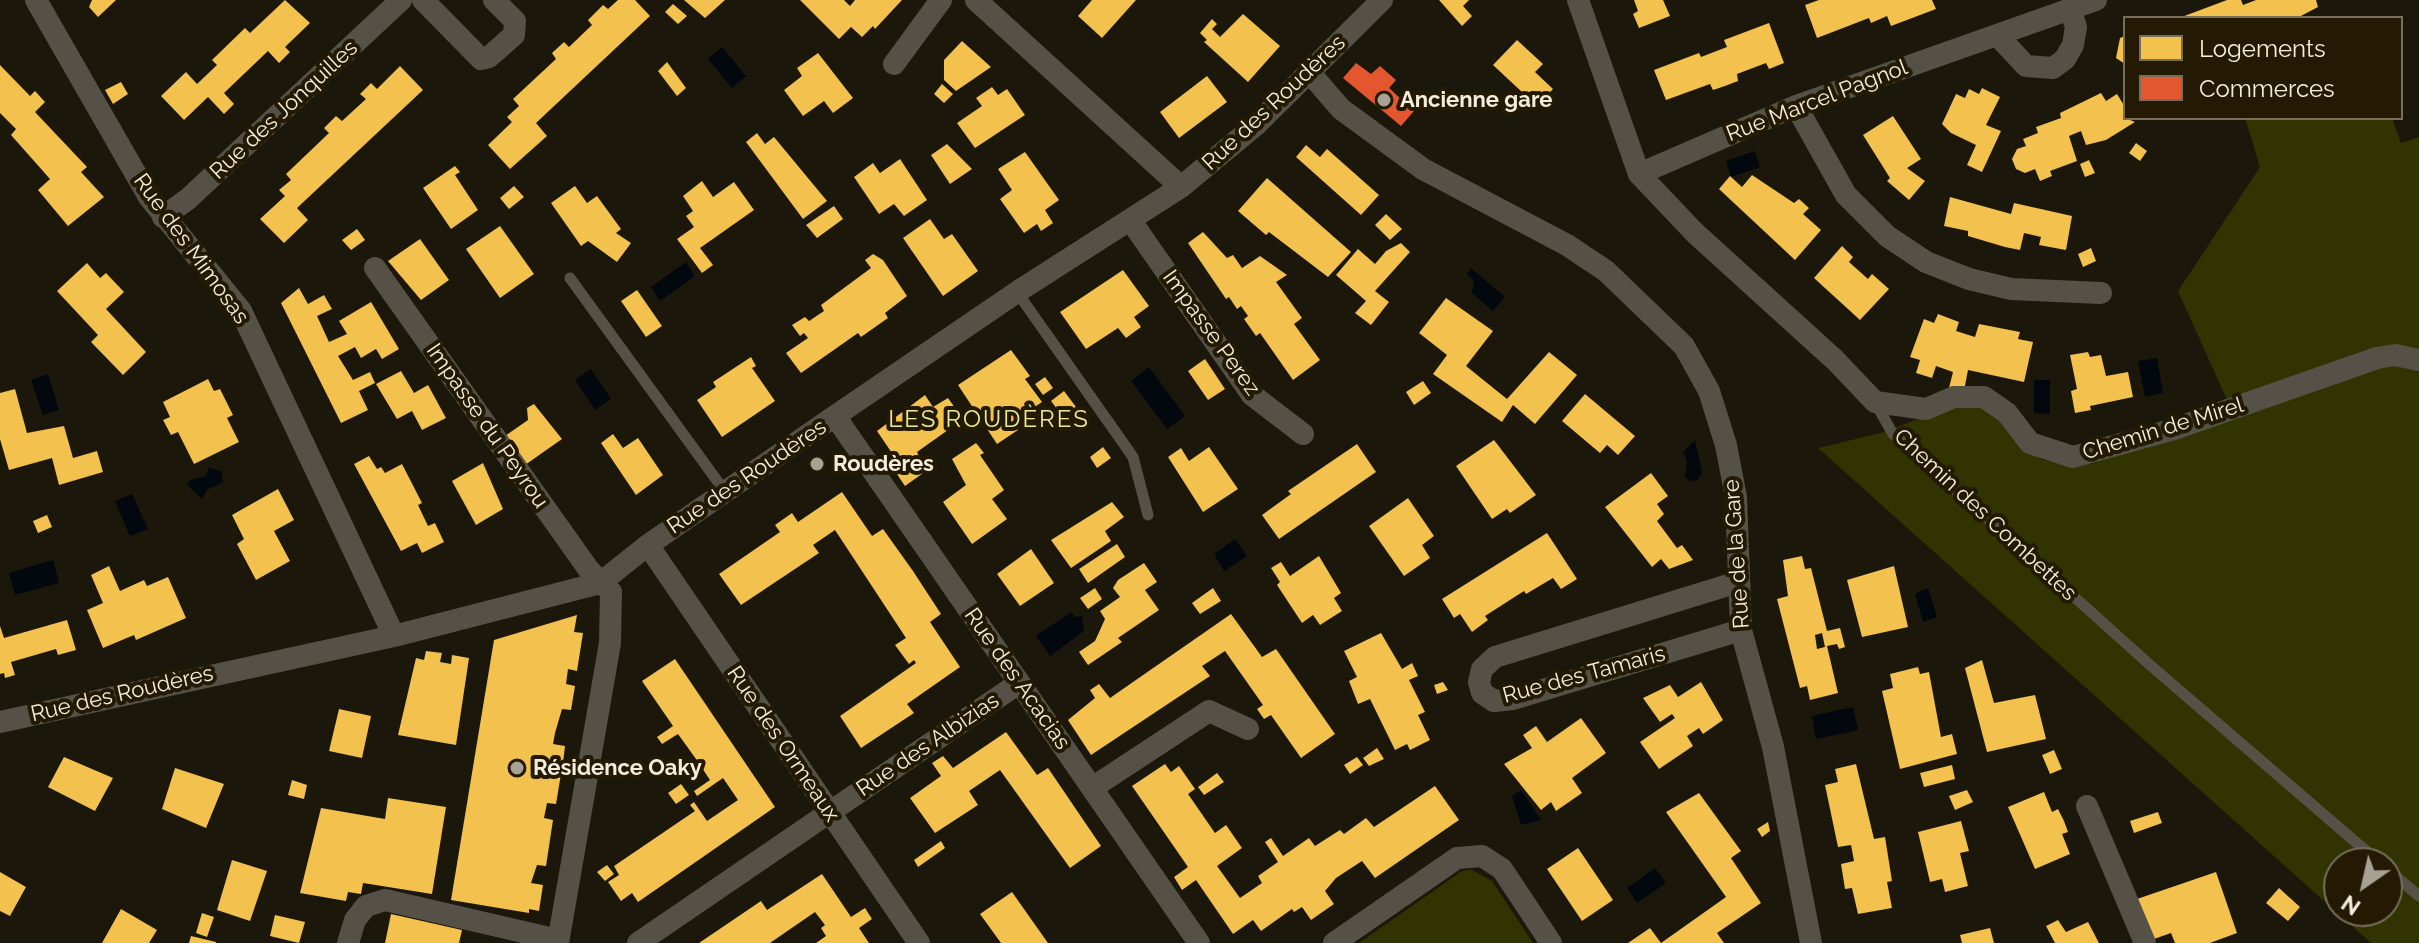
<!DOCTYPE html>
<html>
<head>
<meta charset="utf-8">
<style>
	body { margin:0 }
	#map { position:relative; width:2419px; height:943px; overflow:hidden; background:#1c170b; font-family:Raleway,sans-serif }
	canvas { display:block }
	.legend { position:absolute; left:2123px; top:16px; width:280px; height:104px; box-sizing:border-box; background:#241a03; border:2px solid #776e5b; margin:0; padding:10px 14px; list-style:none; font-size:24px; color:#f3edde }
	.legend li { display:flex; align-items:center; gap:16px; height:40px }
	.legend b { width:40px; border:2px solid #776e5b }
	.north { position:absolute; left:2323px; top:847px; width:80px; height:80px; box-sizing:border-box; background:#241a03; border:2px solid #776e5b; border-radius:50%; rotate:214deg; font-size:22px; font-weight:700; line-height:32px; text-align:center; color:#f3edde }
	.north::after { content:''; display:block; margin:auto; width:28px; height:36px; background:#a8a294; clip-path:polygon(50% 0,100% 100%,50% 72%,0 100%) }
</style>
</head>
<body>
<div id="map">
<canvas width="2419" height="943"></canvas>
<ul class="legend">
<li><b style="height:22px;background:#f2c14e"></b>Logements</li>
<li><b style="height:22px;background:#e4572e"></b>Commerces</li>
</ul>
<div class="north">N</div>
</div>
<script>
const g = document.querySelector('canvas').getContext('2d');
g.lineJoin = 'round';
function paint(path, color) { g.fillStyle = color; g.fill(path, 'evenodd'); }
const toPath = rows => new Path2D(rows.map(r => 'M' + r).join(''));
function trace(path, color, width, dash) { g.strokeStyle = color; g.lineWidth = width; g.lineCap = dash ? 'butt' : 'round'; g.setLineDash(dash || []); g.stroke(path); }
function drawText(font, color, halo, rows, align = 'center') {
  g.font = font + ' Raleway,sans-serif'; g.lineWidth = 8; g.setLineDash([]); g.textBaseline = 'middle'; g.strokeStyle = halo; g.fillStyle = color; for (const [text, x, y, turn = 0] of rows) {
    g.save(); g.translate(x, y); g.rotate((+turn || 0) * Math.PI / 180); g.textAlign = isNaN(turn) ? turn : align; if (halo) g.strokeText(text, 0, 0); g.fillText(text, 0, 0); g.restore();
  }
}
paint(toPath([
	[2245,118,2392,118,2401,143,2419,137,2419,943,2371,943,1818,448,1881,433,1966,401,1997,414,2027,450,2043,460,2091,464,2179,431,2227,400,2178,291,2260,167],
	[2339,863,2387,863,2387,911,2339,911],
	[1472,870,1492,881,1533,943,1359,943,1462,871]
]), '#313301');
paint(toPath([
	[722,47,746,76,732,88,708,59],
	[1755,151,1760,167,1731,177,1726,161],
	[686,262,695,276,660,301,651,287],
	[1471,268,1505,297,1493,311,1472,293,1474,281,1467,274],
	[2157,358,2163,393,2145,397,2138,361],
	[1149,367,1185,416,1167,429,1131,381],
	[591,369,611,399,595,410,575,380],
	[48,374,59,410,43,415,31,380],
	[2034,380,2050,380,2050,414,2034,413],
	[1695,440,1702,472,1698,480,1690,481,1685,477,1687,461,1683,452],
	[208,468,221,471,223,482,207,490,202,499,187,485,190,480,206,476],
	[132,494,148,529,130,536,115,501],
	[1235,539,1247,556,1224,571,1214,554],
	[53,560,59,583,15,595,9,573],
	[1928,588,1937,617,1923,622,1915,594],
	[1071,612,1075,617,1082,616,1084,631,1050,656,1036,636],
	[1853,707,1858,730,1816,739,1812,716],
	[1521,790,1541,820,1521,825,1512,796],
	[1655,868,1666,883,1637,903,1627,888]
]), '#03080e');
paint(toPath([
	[92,0,116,0,98,17,89,7],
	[285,0,310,23,285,47,290,52,279,63,268,51,224,93,234,104,224,114,208,97,184,120,161,96,186,72,197,84,217,65,212,60,245,28,250,33],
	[618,0,635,0,650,16,536,123,547,136,510,169,488,145,512,122,507,117,519,106,513,99,556,59,552,53,564,42,569,47,592,25,588,20,603,5,608,9],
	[684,0,725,0,705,18],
	[800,0,844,0,850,6,855,0,902,0,875,29,873,26,862,37,851,27,839,39],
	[1092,0,1136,0,1102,38,1078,16],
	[1439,0,1469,0,1463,6,1472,16,1462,26],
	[1634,0,1663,0,1670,16,1639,28,1633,14,1638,11],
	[1819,0,1932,0,1936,9,1891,26,1887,16,1871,23,1869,18,1817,38,1805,5],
	[2227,0,2241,0,2243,5,2256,0,2316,0,2318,7,2297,18,2179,18],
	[673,4,687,16,678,24,665,12],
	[1243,14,1280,46,1248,82,1204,42,1207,40,1200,33,1212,19,1217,24,1212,29,1220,37],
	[1769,23,1784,63,1769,69,1766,63,1737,74,1738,81,1725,86,1713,90,1710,84,1666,100,1654,70,1699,53,1701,57,1727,47,1724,40],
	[2125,36,2125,64,2116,58,2120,38],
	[1517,40,1543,64,1535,72,1553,89,1537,106,1493,65],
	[962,41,991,67,956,91,944,80,944,60],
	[818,53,853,98,833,113,824,101,803,116,784,90,802,76,797,68],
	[667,62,686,88,677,96,658,71],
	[0,65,30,96,35,91,45,102,35,112,87,167,81,172,104,197,68,226,38,190,50,179,11,135,16,129,0,113],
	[400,66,423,90,297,208,308,220,284,243,260,219,285,196,279,190,291,180,286,174,329,133,324,128,336,116,342,121,366,99,360,94,371,83,377,89],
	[1207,76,1227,102,1179,138,1160,112],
	[121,82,128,94,113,104,105,90],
	[942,84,953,94,944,103,934,94],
	[992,87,998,95,1007,89,1025,115,975,148,957,123,982,106,976,98],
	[1982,88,2000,97,1986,125,2001,131,1982,172,1967,165,1976,145,1951,133,1942,124,1956,94,1965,98,1969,89,1979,94],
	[2101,93,2106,101,2117,94,2125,107,2125,118,2135,122,2106,140,2086,145,2081,131,2069,136,2077,161,2050,171,2052,176,2040,181,2035,169,2025,173,2016,169,2012,159,2017,149,2026,146,2023,139,2038,133,2036,127,2061,118,2060,113],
	[1893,116,1921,159,1907,168,1925,181,1909,200,1887,181,1890,178,1863,135],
	[757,133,765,144,774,137,827,201,803,219,746,142],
	[2136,143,2147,151,2140,161,2129,153],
	[947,144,972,169,950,184,931,155],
	[1306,145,1320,157,1327,149,1379,195,1361,215,1296,157],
	[1025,152,1059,200,1045,210,1053,223,1041,231,1037,224,1024,233,1000,199,1012,190,998,169],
	[900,159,927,200,904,216,894,204,879,214,854,177,873,163,880,173],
	[2089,160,2095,173,2085,177,2080,164],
	[455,166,460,172,455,175,478,210,451,229,423,188],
	[1752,175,1794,203,1799,199,1809,208,1803,214,1821,230,1795,260,1719,189,1730,176,1742,187],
	[1267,178,1351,252,1328,277,1269,232,1266,235,1238,211],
	[702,181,713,197,734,182,754,210,700,248,713,265,702,273,677,239,694,227,686,216,693,211,683,196],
	[514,186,524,197,509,209,500,198],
	[575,186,587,203,597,196,621,229,616,233,631,243,617,262,588,241,581,246,551,203],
	[1950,197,2011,214,2014,203,2072,216,2066,250,2039,245,2041,237,2024,233,2020,250,2005,247,1968,236,1968,231,1944,226],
	[834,206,843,219,817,238,806,225],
	[1386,214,1402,229,1390,240,1375,225],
	[930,219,944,239,952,234,978,271,943,296,903,238],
	[500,226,534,274,500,298,466,249],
	[357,229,365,240,351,250,342,240],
	[1203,232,1227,258,1233,255,1242,268,1260,256,1287,275,1276,282,1302,318,1294,324,1320,360,1293,380,1260,333,1256,336,1244,319,1248,316,1241,306,1237,309,1229,297,1226,299,1188,243],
	[420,239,449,280,421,300,388,261],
	[1401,243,1410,252,1375,291,1389,302,1371,325,1355,313,1366,301,1336,275,1358,249,1375,264,1386,251],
	[1842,246,1853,257,1849,262,1868,279,1872,274,1889,289,1860,320,1814,278],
	[2091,248,2096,261,2083,267,2078,254],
	[873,254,883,260,907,296,885,313,888,318,861,337,858,333,801,373,786,353,808,338,804,333,800,336,792,325,805,317,809,321,824,311,821,305,871,268,865,260],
	[87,263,100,278,106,273,124,292,106,309,146,352,123,375,91,342,98,335,57,291],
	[1123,270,1149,306,1134,317,1141,327,1126,338,1118,328,1086,349,1060,312],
	[299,288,308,304,324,295,332,309,317,316,329,342,347,334,339,321,371,302,399,349,382,359,376,349,361,358,355,347,338,356,353,380,370,372,375,383,359,391,368,410,341,423,281,303],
	[637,290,662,326,646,337,621,301],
	[1446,298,1493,331,1466,366,1507,399,1549,352,1577,375,1535,424,1513,405,1502,422,1433,374,1447,355,1419,333],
	[1938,314,1959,322,1956,331,1975,337,1979,324,2020,332,2018,339,2033,342,2024,382,1968,370,1964,391,1948,392,1953,372,1936,366,1932,378,1916,373,1920,360,1910,357,1924,319,1934,323],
	[1011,350,1030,376,1025,379,1042,402,1013,422,1018,430,997,444,958,385],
	[2088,352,2090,357,2101,355,2106,376,2128,372,2133,397,2090,406,2091,410,2075,413,2071,391,2077,389,2070,355],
	[751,357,756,366,752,368,775,401,722,437,697,400,716,387,713,382],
	[1205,359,1225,389,1208,400,1188,371],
	[401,371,414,393,428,385,446,418,422,430,412,411,397,419,376,384],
	[1045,377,1053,388,1043,395,1035,384],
	[208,379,214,391,220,389,233,415,227,418,239,442,194,464,178,432,171,435,163,420,170,417,163,402],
	[1423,381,1431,393,1414,405,1406,392],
	[15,389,27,433,64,426,73,458,97,451,103,472,59,485,52,458,9,470,0,439,0,393],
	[1064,391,1076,407,1063,417,1051,401],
	[1585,394,1635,436,1618,455,1607,445,1600,453,1562,421],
	[925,395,933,407,948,398,960,415,945,426,948,430,917,452,926,471,905,486,888,461,894,456,877,431],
	[534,404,562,439,525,465,505,436,528,420,527,408],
	[613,434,623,448,638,438,663,475,636,495,601,443],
	[1494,440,1536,495,1510,513,1507,509,1492,519,1456,466],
	[976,443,984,453,980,455,1004,490,992,499,1007,519,972,544,943,502,966,485,952,459],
	[1357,444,1376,472,1279,539,1262,515,1291,494,1288,491],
	[1103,447,1111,458,1097,468,1090,457],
	[1209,447,1238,489,1203,512,1168,457,1181,448,1189,461],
	[369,456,377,469,381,467,385,473,402,464,422,503,418,505,428,526,435,523,444,542,422,553,417,543,401,551,354,464],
	[483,463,503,509,476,525,452,481],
	[1651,473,1668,496,1657,504,1664,514,1657,521,1677,548,1682,545,1693,560,1669,569,1661,559,1652,567,1605,507],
	[278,489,294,520,274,531,290,561,256,580,237,544,244,539,232,515],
	[842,492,872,536,883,529,913,571,941,614,930,622,960,667,907,704,914,713,861,748,840,716,916,663,914,660,909,664,895,645,906,638,835,530,813,545,819,553,741,605,719,574,780,532,775,525,792,513,798,522],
	[1408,498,1434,536,1422,545,1430,558,1404,576,1369,526],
	[1112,502,1124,517,1105,531,1111,541,1071,568,1051,540],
	[47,515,52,527,38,533,33,521],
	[1547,533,1577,579,1561,589,1553,578,1526,594,1524,591,1485,616,1488,620,1472,632,1460,614,1454,618,1442,599],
	[1117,544,1125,557,1088,583,1079,569],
	[1031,549,1054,583,1020,606,997,574],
	[1319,556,1341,593,1334,598,1342,611,1320,625,1313,615,1302,623,1277,585,1280,582,1271,568,1281,562,1290,576],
	[1802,556,1805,569,1811,568,1827,631,1840,628,1845,647,1839,649,1837,644,1827,646,1838,693,1810,700,1807,686,1800,688,1777,599,1788,596,1783,560],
	[1822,633,1825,647,1817,649,1815,635],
	[1144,563,1157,582,1145,590,1159,610,1118,638,1122,642,1088,665,1079,652,1095,641,1105,619,1100,611,1120,597,1113,588,1118,580],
	[109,566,120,591,144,580,147,586,168,577,186,618,136,640,134,635,103,648,87,610,103,603,91,575],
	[1894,566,1908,627,1862,637,1847,580],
	[1095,588,1102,599,1088,609,1080,598],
	[1213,588,1221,601,1200,614,1192,603],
	[1231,614,1262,657,1276,649,1335,734,1301,758,1271,715,1264,719,1257,709,1263,705,1225,651,1202,666,1210,676,1091,755,1068,720,1095,698,1090,690,1099,684,1110,698],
	[577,615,574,632,583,633,577,671,568,669,566,684,575,686,571,710,562,709,555,733,553,744,565,746,563,763,554,761,552,772,561,774,556,804,547,803,544,818,553,820,546,866,537,865,531,883,543,885,539,911,529,909,529,913,451,900,494,640],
	[67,620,76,650,58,655,56,649,11,662,15,675,5,678,4,673,0,674,0,626,4,638],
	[1381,633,1402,669,1412,663,1418,676,1409,680,1425,712,1418,715,1430,740,1410,750,1407,744,1395,750,1370,699,1358,704,1349,681,1357,677,1344,651],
	[426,651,442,653,440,662,451,664,452,655,469,658,456,745,398,735,416,658,424,660],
	[675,659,775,807,638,902,632,893,621,901,608,882,619,875,614,866,695,811,690,805,694,802,707,821,738,800,723,778,697,796,694,791,710,780,696,759,678,734,662,744,657,737,673,726,642,681],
	[1982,660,1994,703,2035,695,2046,739,1987,752,1965,668],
	[1918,667,1920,674,1929,672,1941,737,1952,734,1957,754,1900,769,1882,691,1893,688,1890,674],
	[1443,682,1448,690,1437,694,1434,685],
	[1701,682,1723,720,1703,734,1699,728,1687,736,1693,746,1659,769,1640,742,1675,718,1672,714,1660,722,1643,698,1670,685,1678,697],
	[339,709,371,716,362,758,329,751],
	[1581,718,1606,753,1572,778,1582,793,1556,811,1551,802,1541,810,1504,764,1532,748,1523,735,1536,726,1547,742],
	[1006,732,1037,775,1048,768,1101,846,1070,868,1000,770,969,791,978,805,935,833,910,798,941,776,932,763,943,756,953,768],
	[1377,748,1384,759,1369,766,1363,758],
	[2054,750,2062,769,2050,774,2042,755],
	[64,757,113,778,95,811,48,787],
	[1357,757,1363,765,1350,774,1344,765],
	[1165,764,1171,772,1179,766,1195,789,1188,794,1215,833,1226,825,1242,848,1217,866,1240,898,1262,883,1258,876,1278,862,1265,842,1271,838,1283,856,1309,838,1315,846,1340,830,1344,834,1366,818,1374,827,1435,786,1459,820,1375,878,1362,861,1336,878,1325,891,1334,904,1311,920,1302,907,1294,912,1292,909,1261,931,1253,920,1233,934,1196,880,1182,890,1174,877,1188,867,1132,786],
	[1856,764,1874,839,1885,837,1892,881,1887,882,1892,908,1858,914,1852,888,1845,889,1841,864,1854,861,1851,845,1838,847,1825,785,1838,782,1835,769],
	[1952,765,1955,779,1924,787,1920,773],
	[175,768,224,784,206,828,162,809],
	[1217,773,1224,782,1204,795,1198,787],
	[292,780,307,785,304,799,288,795],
	[681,784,689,795,676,804,668,793],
	[1967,790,1973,802,1955,810,1949,796],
	[2044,792,2052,812,2058,809,2064,821,2068,832,2062,834,2070,854,2035,869,2008,807],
	[1699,793,1741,851,1731,858,1761,903,1717,933,1724,943,1628,943,1650,928,1661,943,1726,897,1666,812],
	[388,798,446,807,432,894,363,883,361,894,348,892,346,901,300,893,321,808,385,819],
	[2158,812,2162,823,2134,833,2130,821],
	[1961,821,1969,851,1960,853,1968,886,1945,892,1942,879,1930,882,1918,832],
	[1768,822,1770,831,1762,837,1757,829],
	[941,841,945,848,918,867,914,860],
	[1578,848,1613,900,1582,921,1547,869],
	[232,860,267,871,250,921,217,910],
	[607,865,614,874,605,881,597,872],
	[0,872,26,887,10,916,0,911],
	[2216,872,2237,933,2210,943,2175,943,2171,933,2154,939,2137,899],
	[822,874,851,917,865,908,872,919,859,928,869,943,816,943,826,936,821,928,825,925,815,912,770,943,699,943,761,901,767,910],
	[2279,888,2300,907,2288,921,2266,903],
	[1012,892,1031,919,1048,943,1001,943,980,914],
	[121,909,157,930,149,943,102,943],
	[202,913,214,917,207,937,196,933],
	[391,914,462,930,459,943,385,943],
	[275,915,305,922,299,943,270,936],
	[2058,920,2066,932,2088,922,2099,943,2055,943,2046,926],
	[1990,928,1994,943,1962,943,1960,935],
	[191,936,216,942,216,943,189,943]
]), '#f2c14e');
paint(toPath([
	[1356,63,1371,74,1380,66,1396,80,1389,88,1414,111,1401,126,1343,78]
]), '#e4572e');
trace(toPath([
	[570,278,726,493],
	[1017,292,1133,457,1148,515],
	[1876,404,1893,434,2150,665,2380,863],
	[2387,869,2419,896]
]), '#555147', 11);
trace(toPath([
	[36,0,149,197,241,311,394,636],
	[423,0,481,59,489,57,514,35,515,21,494,0],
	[976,0,1181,187],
	[1578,0,1639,174,1695,233,1835,360,1875,402,1926,409,1954,397,1984,397,2007,413,2030,443,2073,457,2171,430,2377,358,2395,355,2419,360],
	[1997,35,2026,66,2053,68,2065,59,2073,45,2076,27,2070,9],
	[894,64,941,0],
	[1310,73,1341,109,1423,169,1567,245,1606,271,1684,346,1709,391,1726,445,1736,497,1741,630,1773,747,1811,943],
	[1796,106,1846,195,1887,236,1926,262,1969,279,2011,289,2101,293],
	[1639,174,1796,106,2096,0],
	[163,217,188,199,401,0],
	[1131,221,1252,395,1303,434],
	[375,268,589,570,611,592,610,643,558,943],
	[835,416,1199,943],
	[648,545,919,943],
	[1738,582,1495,657,1482,669,1479,682,1482,693,1494,701,1513,699,1741,630],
	[0,722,394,636,600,583,648,545,835,416,1017,292,1181,187,1257,124,1382,0],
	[1092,788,1209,711,1248,729],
	[2087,806,2145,943],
	[348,943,355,920,366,906,385,900,558,940],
	[638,943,1019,683],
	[1334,943,1457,858,1482,856,1502,869,1551,943]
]), '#555147', 22);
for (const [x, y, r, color] of [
	[1384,100,8,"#a8a294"],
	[817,464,8,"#a8a294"],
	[517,768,8,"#a8a294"]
]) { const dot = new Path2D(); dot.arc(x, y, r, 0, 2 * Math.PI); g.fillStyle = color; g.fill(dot); trace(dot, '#241a03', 3); }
drawText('bold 22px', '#f3edde', '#241a03', [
	["Ancienne gare",1400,100],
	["Roudères",833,464],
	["Résidence Oaky",533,768]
], 'left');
drawText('22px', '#f3edde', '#241a03', [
	["Rue Marcel Pagnol",1817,101,-21],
	["Rue des Roudères",1274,103,-43],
	["Rue des Jonquilles",284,110,-43],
	["Rue des Mimosas",191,249,54],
	["Impasse Perez",1211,333,54],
	["Impasse du Peyrou",487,426,55],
	["Chemin de Mirel",2163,429,-17],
	["Rue des Roudères",747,477,-34],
	["Chemin des Combettes",1985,515,43],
	["Rue de la Gare",1737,554,-94],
	["Rue des Tamaris",1584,675,-15],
	["Rue des Acacias",1017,679,55],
	["Rue des Roudères",122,694,-13],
	["Rue des Ormeaux",783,744,56],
	["Rue des Albizias",928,745,-34]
]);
g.letterSpacing = '2px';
drawText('24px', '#e8ea9b', '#241a03', [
	["LES ROUDÈRES",989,420]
]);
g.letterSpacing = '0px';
</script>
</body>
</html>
